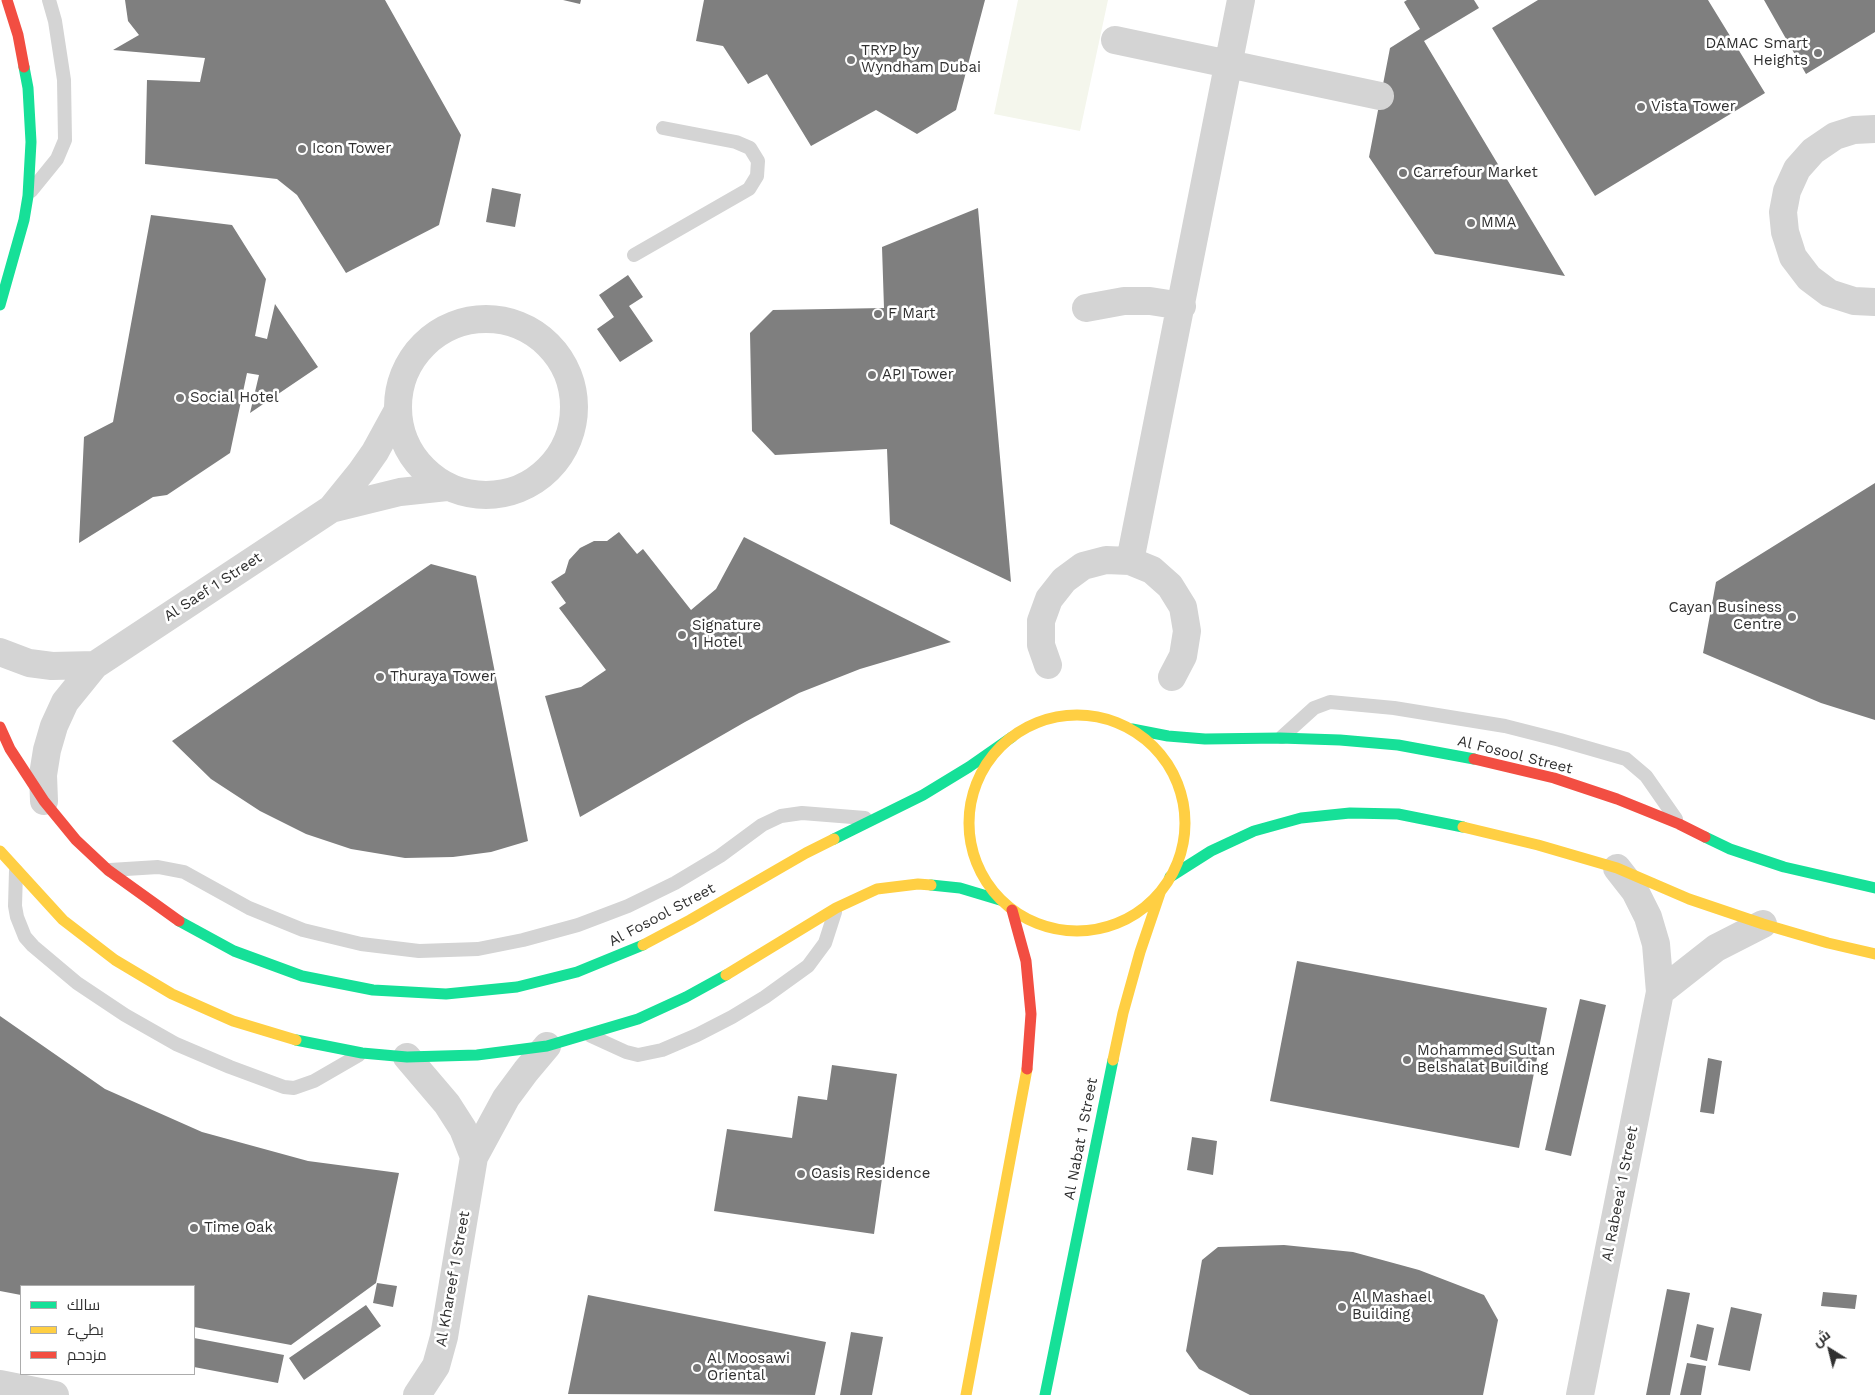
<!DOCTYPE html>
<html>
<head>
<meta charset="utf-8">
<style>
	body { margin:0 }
	#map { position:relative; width:1875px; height:1395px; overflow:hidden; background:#fff; font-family:"Work Sans",Cairo,sans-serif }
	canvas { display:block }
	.legend { position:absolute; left:20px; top:1285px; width:175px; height:90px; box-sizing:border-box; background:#fff; border:1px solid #acacac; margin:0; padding:6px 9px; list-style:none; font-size:15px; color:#303030 }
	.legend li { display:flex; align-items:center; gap:10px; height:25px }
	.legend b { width:25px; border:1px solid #acacac }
	.north { position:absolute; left:1805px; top:1325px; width:50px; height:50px; -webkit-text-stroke:4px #fff; paint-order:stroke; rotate:324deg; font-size:14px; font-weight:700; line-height:20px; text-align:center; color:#303030 }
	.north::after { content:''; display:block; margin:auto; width:18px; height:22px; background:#303030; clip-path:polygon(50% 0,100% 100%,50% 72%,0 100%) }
</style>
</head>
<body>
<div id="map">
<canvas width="1875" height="1395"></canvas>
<ul class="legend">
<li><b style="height:6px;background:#16e098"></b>سالك</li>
<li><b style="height:6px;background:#ffcf43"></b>بطيء</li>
<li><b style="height:6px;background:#f24e42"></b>مزدحم</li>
</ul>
<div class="north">ش</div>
</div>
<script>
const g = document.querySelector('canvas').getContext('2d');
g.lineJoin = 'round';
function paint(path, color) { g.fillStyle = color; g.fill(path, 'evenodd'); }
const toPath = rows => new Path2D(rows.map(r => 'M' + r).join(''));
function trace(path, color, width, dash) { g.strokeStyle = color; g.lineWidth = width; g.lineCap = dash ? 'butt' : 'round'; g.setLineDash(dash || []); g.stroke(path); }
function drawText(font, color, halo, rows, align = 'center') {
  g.font = font + ' "Work Sans",sans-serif'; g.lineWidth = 5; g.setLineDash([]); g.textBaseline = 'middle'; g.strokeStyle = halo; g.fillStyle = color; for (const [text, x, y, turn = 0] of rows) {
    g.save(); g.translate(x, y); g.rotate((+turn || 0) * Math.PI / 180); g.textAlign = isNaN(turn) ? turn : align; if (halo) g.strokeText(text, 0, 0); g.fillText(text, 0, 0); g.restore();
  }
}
paint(toPath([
	[1018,0,1108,0,1080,131,994,114]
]), '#f4f6ec');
paint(toPath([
	[125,0,385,0,461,135,439,225,346,273,297,195,277,179,145,164,147,80,200,82,205,58,113,50,139,35,128,21],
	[563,0,581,0,580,4],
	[704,0,985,0,956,110,917,134,876,110,811,146,767,74,748,84,723,46,696,41],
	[1407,0,1474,0,1479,8,1424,41,1565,276,1435,254,1369,157,1390,48,1420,29,1404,2],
	[1538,0,1708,0,1765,93,1595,196,1492,28],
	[1764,0,1875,0,1875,32,1806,74],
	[492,188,521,194,515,227,486,222],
	[978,208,1011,582,890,524,887,449,775,455,752,431,750,333,773,310,884,308,882,247],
	[151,215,232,225,266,279,255,336,267,339,275,304,318,367,250,413,259,375,247,373,230,453,167,495,153,497,79,543,84,437,113,422],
	[628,275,643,297,629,306,653,341,620,362,597,329,614,317,599,295],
	[1875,483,1875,720,1821,703,1703,653,1716,582],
	[619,532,637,554,643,549,691,610,716,589,744,537,951,642,860,669,799,693,745,722,580,817,545,696,581,687,606,670,559,608,566,603,551,582,565,573,569,560,580,548,594,541,607,541],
	[431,564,476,576,528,841,491,852,453,857,405,858,351,849,306,834,260,811,211,779,172,741],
	[1297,961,1547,1008,1519,1148,1270,1101],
	[1580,999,1606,1005,1571,1156,1545,1150],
	[0,1016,105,1089,202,1132,308,1161,399,1173,376,1283,291,1345,194,1327,194,1286,21,1286,21,1295,0,1291],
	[1708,1058,1722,1061,1714,1114,1700,1112],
	[832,1065,897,1074,874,1234,714,1211,727,1129,792,1138,798,1096,827,1100],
	[1192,1137,1217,1141,1213,1175,1187,1170],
	[1284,1245,1353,1252,1419,1270,1484,1295,1498,1320,1483,1395,1250,1395,1199,1369,1186,1351,1202,1260,1218,1247],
	[377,1283,397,1286,393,1307,373,1303],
	[1667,1289,1690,1293,1670,1395,1646,1395],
	[1823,1292,1857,1295,1855,1309,1821,1306],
	[588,1295,826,1342,815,1395,568,1394],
	[366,1305,381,1326,304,1380,289,1358],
	[1731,1307,1762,1314,1750,1371,1718,1365],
	[1697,1324,1714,1328,1707,1361,1690,1357],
	[851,1332,883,1337,872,1395,840,1395],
	[194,1338,284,1355,278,1383,194,1367],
	[1687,1363,1706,1366,1701,1395,1680,1395]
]), '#7f7f7f');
trace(toPath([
	[31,191,57,159,65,140,64,80,55,21,49,0],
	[634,255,749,189,757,176,758,161,750,148,736,142,663,128],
	[1282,737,1314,708,1330,702,1394,708,1505,726,1560,740,1626,759,1646,776,1676,819],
	[110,870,158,867,184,872,249,908,303,930,361,944,419,951,478,949,523,940,578,925,628,906,675,883,720,856,762,825,781,816,802,813,865,818],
	[16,871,15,906,17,917,25,937,33,946,77,983,125,1015,176,1044,230,1067,284,1087,294,1088,314,1081,359,1055],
	[591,1036,626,1052,638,1055,662,1050,697,1035,732,1017,765,997,808,966,825,943,835,912]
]), '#d4d4d4', 14);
trace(toPath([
	[1115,40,1380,96],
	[1875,129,1854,130,1835,136,1813,151,1797,169,1787,191,1783,212,1785,232,1793,257,1809,278,1829,293,1854,301,1875,302],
	[1086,308,1124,301,1150,301,1182,306],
	'398 407a88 88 0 1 1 176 0a88 88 0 1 1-176 0Z',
	[331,509,361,472,375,452,398,410],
	[1130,561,1241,0],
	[0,652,29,663,52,666,95,665],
	[1048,665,1041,645,1041,621,1049,599,1064,580,1083,566,1106,560,1130,561,1152,570,1170,586,1183,607,1187,631,1183,656,1172,677],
	[44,801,43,775,47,750,54,726,65,702,95,665,331,509,400,492,447,487],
	[1660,992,1716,948,1763,924],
	[407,1057,447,1104,463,1129,474,1157],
	[0,1384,55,1395],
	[417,1395,436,1366,444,1337,474,1157,506,1098,526,1071,547,1046],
	[1580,1395,1660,992,1656,944,1648,917,1635,891,1617,868]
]), '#d4d4d4', 28);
trace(toPath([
	[0,305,24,220,28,196,31,142,28,88,24,67],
	[1132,729,1168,736,1205,739,1280,738,1340,740,1398,745,1474,759],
	[1705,837,1730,849,1784,867,1875,888],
	[834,839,923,795,969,767,1012,737],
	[1170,877,1211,851,1254,831,1301,818,1350,813,1398,814,1463,827],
	[931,885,960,888,1000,900],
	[179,921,234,951,302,976,373,990,446,994,517,987,577,972,643,945],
	[296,1040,362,1053,407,1057,477,1055,547,1046,638,1019,686,997,726,975],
	[1045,1395,1113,1060]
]), '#16e098', 11);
trace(toPath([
	'969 823a108 108 0 1 1 216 0a108 108 0 1 1-216 0Z',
	[1463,827,1538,845,1617,868,1689,899,1763,924,1828,943,1875,954],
	[0,851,63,920,115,960,172,994,233,1021,296,1040],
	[643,945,690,920,806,853,834,839],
	[726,975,836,908,877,889,918,884,931,885],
	[1113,1060,1123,1013,1140,952,1160,893],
	[966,1395,1027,1069]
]), '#ffcf43', 11);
trace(toPath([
	[7,0,18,35,24,67],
	[0,727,10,749,44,801,76,840,108,870,179,921],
	[1474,759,1554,778,1617,799,1679,824,1705,837],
	[1012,910,1026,961,1031,1014,1027,1069]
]), '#f24e42', 11);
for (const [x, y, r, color] of [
	[1818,53,5,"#787878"],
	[851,60,5,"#787878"],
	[1641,107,5,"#787878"],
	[302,149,5,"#787878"],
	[1403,173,5,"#787878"],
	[1471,223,5,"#787878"],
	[878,314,5,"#787878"],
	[872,375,5,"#787878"],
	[180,398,5,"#787878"],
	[1792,617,5,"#787878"],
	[682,635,5,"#787878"],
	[380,677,5,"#787878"],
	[1407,1060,5,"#787878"],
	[801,1174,5,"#787878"],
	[194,1228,5,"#787878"],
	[1342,1307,5,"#787878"],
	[697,1368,5,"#787878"]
]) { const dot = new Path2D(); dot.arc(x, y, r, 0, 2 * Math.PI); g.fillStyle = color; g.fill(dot); trace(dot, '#fff', 2); }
drawText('15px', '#303030', '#fff', [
	["DAMAC Smart",1808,44,"right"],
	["Heights",1808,61,"right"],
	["TRYP by",861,51],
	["Wyndham Dubai",861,68],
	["Vista Tower",1651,107],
	["Icon Tower",312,149],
	["Carrefour Market",1413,173],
	["MMA",1481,223],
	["F Mart",888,314],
	["API Tower",882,375],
	["Social Hotel",190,398],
	["Cayan Business",1782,608,"right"],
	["Centre",1782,625,"right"],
	["Signature",692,626],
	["1 Hotel",692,643],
	["Thuraya Tower",390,677],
	["Mohammed Sultan",1417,1051],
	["Belshalat Building",1417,1068],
	["Oasis Residence",811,1174],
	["Time Oak",204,1228],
	["Al Mashael",1352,1298],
	["Building",1352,1315],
	["Al Moosawi",707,1359],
	["Oriental",707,1376]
], 'left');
drawText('15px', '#303030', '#fff', [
	["Al Saef 1 Street",213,587,-33],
	["Al Fosool Street",1515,755,14],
	["Al Fosool Street",662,915,-28],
	["Al Nabat 1 Street",1081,1139,-79],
	["Al Rabeea' 1 Street",1620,1194,-79],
	["Al Khareef 1 Street",453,1279,-80]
]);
</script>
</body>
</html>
